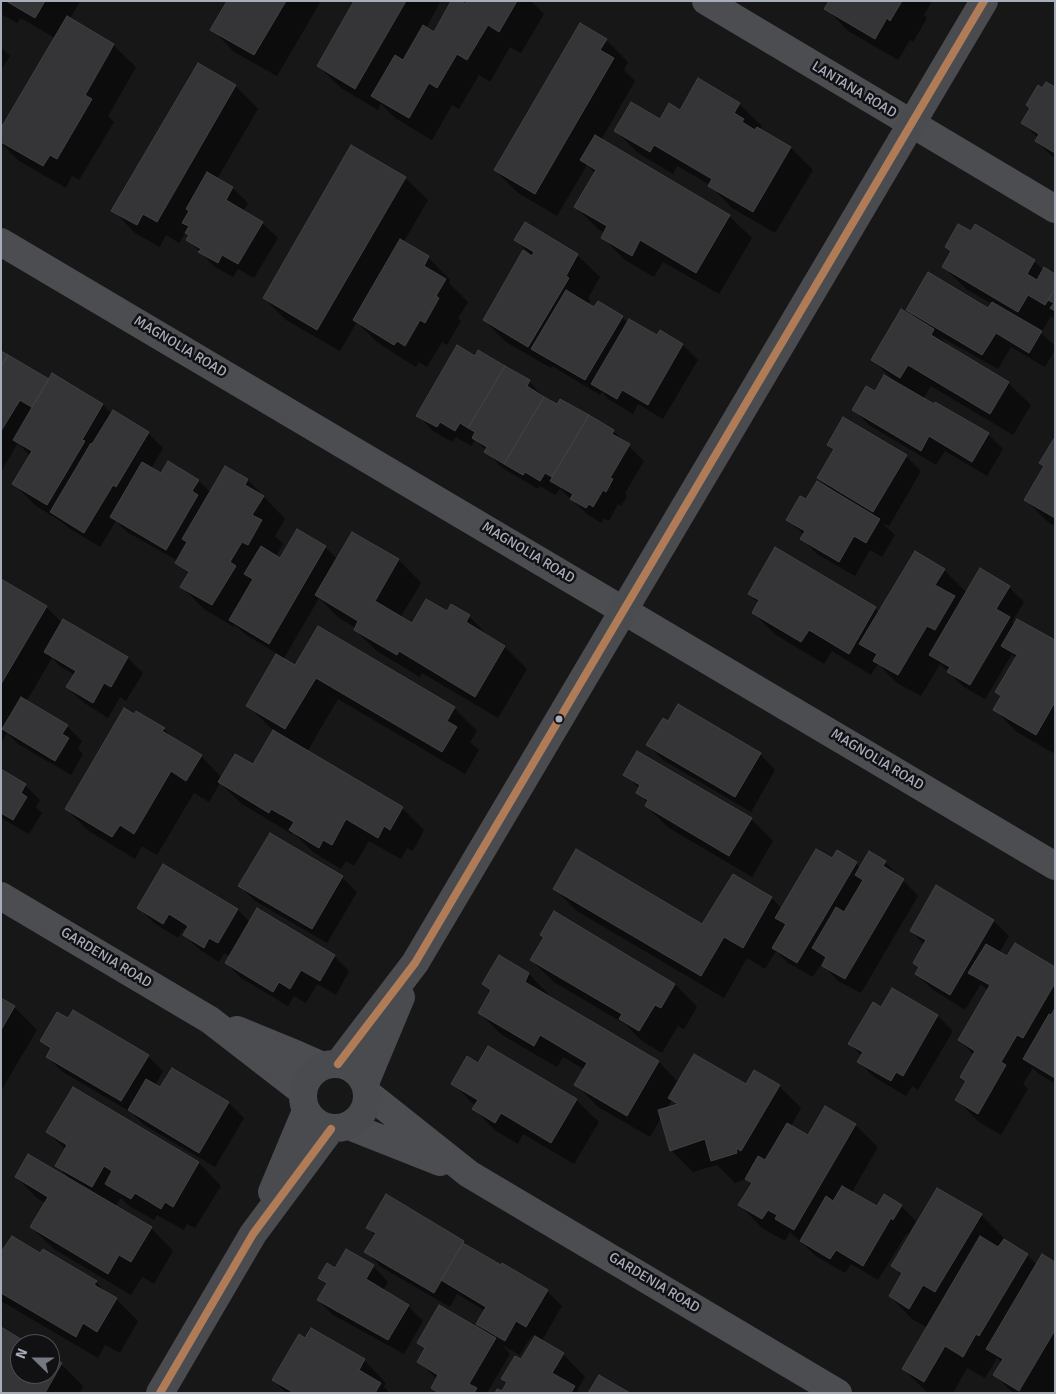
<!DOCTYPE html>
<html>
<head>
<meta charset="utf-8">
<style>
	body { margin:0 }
	#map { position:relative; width:1056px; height:1394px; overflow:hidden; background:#171718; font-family:Signika,sans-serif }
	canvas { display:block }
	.frame { position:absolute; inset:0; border:2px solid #a7adba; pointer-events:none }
	.north { position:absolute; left:10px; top:1334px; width:50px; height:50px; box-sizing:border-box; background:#111114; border:1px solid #4d4f56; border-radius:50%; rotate:292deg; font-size:14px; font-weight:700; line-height:20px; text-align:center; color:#a7adba }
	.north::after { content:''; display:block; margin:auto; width:18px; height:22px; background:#757881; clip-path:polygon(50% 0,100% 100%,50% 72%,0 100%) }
</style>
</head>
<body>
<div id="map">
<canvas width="1056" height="1394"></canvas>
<div class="frame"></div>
<div class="north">N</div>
</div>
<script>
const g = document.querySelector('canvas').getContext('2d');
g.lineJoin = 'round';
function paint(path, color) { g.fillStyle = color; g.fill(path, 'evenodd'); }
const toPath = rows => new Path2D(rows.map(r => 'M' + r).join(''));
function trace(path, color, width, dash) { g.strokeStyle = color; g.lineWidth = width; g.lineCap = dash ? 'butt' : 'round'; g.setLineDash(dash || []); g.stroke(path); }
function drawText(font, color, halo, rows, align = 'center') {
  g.font = font + ' Signika,sans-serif'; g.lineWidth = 5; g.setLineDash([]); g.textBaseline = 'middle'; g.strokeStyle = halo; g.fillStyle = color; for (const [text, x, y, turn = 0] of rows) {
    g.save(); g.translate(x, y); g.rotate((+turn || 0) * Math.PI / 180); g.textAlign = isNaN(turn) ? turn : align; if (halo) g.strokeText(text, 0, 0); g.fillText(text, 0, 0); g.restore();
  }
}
paint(toPath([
	[1,1,80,1,70,19,113,45,136,67,108,116,114,122,79,180,72,176,66,188,19,161,1,143,1,131,55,38,21,18,17,23,1,14],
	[109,50,112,50,83,101,81,99],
	[228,1,321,1,277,76,234,52,212,29],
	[356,1,441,1,426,28,435,33,465,6,468,1,531,1,544,14,521,53,510,47,490,82,479,75,459,109,452,105,432,140,395,118,381,104,378,110,341,88,318,66],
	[830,1,932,1,924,15,927,18,913,42,910,40,898,60,848,31,826,8],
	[606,40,628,62,624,70,635,81,601,140,729,216,752,238,719,294,663,262,654,277,625,260,602,237,605,233,598,229,575,206,595,173,587,165,557,216,518,193,495,170],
	[1,47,10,56,1,70],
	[198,65,236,86,258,109,217,179,233,188,248,203,243,211,262,223,278,238,254,278,238,269,233,277,215,267,188,240,190,236,186,232,179,243,166,235,160,247,135,233,113,210],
	[1055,89,1055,159,1036,141,1038,138,1023,123,1042,90],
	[739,104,762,126,760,130,791,148,813,170,775,233,732,208,710,185,677,166,673,174,638,153,615,130,660,121,681,111],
	[405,178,428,200,403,243,428,257,450,280,449,283,468,302,458,318,461,321,447,345,442,342,427,367,419,362,416,367,395,354,377,342,357,322,340,351,286,320,264,298],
	[516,240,577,255,600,277,588,298,591,301,588,305,622,317,628,323,657,337,661,331,683,345,698,360,663,419,638,404,633,414,608,399,602,392,600,395,552,366,551,368,506,342,484,320,532,256],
	[946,247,1034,261,1044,271,1055,275,1055,319,1051,316,1041,333,1055,346,1055,350,1045,367,1011,347,998,369,939,336,954,351,1008,383,1031,405,1013,435,931,386,923,399,988,434,1003,449,987,476,945,451,936,465,869,425,853,409,892,379,873,360,917,319,907,309,989,310,992,304,966,289,943,266,952,252],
	[1,352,49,380,52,375,103,405,112,414,148,433,163,448,151,469,161,474,168,463,199,481,211,493,226,468,248,480,285,519,275,536,283,544,276,557,281,560,325,547,337,559,353,533,399,560,421,583,400,618,412,625,448,613,469,616,491,639,505,647,527,669,498,718,422,673,420,677,378,652,355,630,356,628,339,618,319,598,283,660,295,667,319,628,454,708,477,731,470,742,479,750,465,774,338,699,307,752,402,808,424,830,413,851,407,848,401,859,369,841,354,866,346,861,341,869,313,852,293,832,292,834,242,804,220,783,209,802,194,793,157,855,142,846,135,859,89,831,66,809,164,729,176,741,201,756,222,778,254,766,274,731,247,705,278,654,246,635,235,625,234,627,204,609,182,587,189,575,177,563,178,561,127,532,116,521,100,547,67,527,59,520,36,506,14,484,30,456,18,443,1,472],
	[15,396,33,406,33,409,14,398],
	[476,358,529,381,544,398,557,406,561,400,613,431,644,461,625,493,627,496,621,506,618,504,609,521,604,518,601,523,587,514,560,489,555,495,540,486,538,489,501,467,475,439,471,446,456,437,452,442,433,431,418,415],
	[1055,440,1055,526,1048,522,1026,500,1045,467],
	[829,445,906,456,921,471,889,526,882,523,895,535,882,557,870,550,855,576,817,554,802,538,804,535,787,519,806,501,831,490,818,478,835,451],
	[944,570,967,593,1009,587,1024,602,1012,622,1015,625,1055,642,1055,754,1017,732,995,710,1002,698,996,692,1016,659,1012,654,985,699,964,687,940,664,921,696,897,683,878,664,871,675,832,651,824,664,776,635,753,613,759,603,749,594,875,608,880,613],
	[1,580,46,607,62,623,64,620,128,658,143,673,126,701,120,697,108,718,83,702,67,687,75,675,61,667,52,658,26,702,67,726,82,741,78,748,83,754,71,775,18,744,7,733,1,743],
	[648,745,760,754,775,770,751,812,663,760],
	[1,771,25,785,40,800,36,807,42,813,29,834,1,818],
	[625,774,751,819,773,841,752,877,669,828,646,806,648,803,638,792,640,789],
	[832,860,856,863,860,868,885,862,918,896,861,993,838,981,823,965,826,960,824,959,813,977,788,963,776,951,765,969,747,958,724,998,577,911,555,889,703,926,733,876,772,898,782,909],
	[163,866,238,910,250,922,334,956,349,971,336,995,317,984,306,1003,294,996,288,1006,241,978,226,963,230,956,224,953,219,962,200,950,184,935,187,930,184,929,178,938,154,923,139,908],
	[342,877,357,892,327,943,255,901,240,886],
	[936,887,994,921,1009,936,999,953,1007,958,1055,968,1055,1083,1039,1074,1033,1068,1023,1084,1028,1089,1001,1135,979,1122,957,1100,967,1082,962,1077,974,1055,959,1040,988,991,981,984,965,1010,932,989,916,974,920,968,915,963,925,945,911,931],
	[545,937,675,984,697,1007,684,1029,678,1026,662,1053,642,1041,625,1024,554,982,531,960],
	[500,957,529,974,551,997,550,998,659,1062,679,1083,779,1086,801,1108,791,1126,808,1137,855,1125,878,1147,852,1192,878,1208,901,1206,916,1221,908,1234,907,1233,878,1280,851,1264,845,1273,816,1256,790,1232,785,1241,762,1228,740,1205,752,1185,746,1179,735,1183,717,1165,693,1172,671,1150,661,1118,650,1137,598,1107,576,1084,585,1070,563,1057,557,1067,502,1035,479,1013,492,992,484,984],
	[672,1100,677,1105,667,1108],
	[893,989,938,1016,953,1031,918,1090,912,1086,906,1096,874,1077,859,1062,862,1056,849,1044,881,1008],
	[1,1000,14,1007,37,1030,1,1091],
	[42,1041,148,1056,163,1071,155,1085,161,1089,172,1069,229,1103,244,1118,215,1167,144,1125,132,1113,63,1072,47,1057,51,1050],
	[479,1065,576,1100,599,1122,574,1164,523,1134,518,1144,496,1131,474,1109,475,1106,453,1083],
	[73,1089,199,1163,221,1186,195,1228,187,1224,184,1230,157,1215,154,1220,129,1206,121,1198,115,1207,151,1228,173,1251,154,1284,142,1277,131,1295,54,1249,31,1227,46,1203,38,1199,16,1177,72,1181,57,1165,66,1150,48,1132],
	[981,1215,1003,1237,1002,1239,1027,1255,1037,1265,1055,1264,1055,1390,1053,1393,1013,1393,995,1375,1002,1363,997,1358,985,1378,967,1368,953,1393,928,1393,903,1369,928,1328,912,1319,890,1296,902,1275,893,1266],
	[368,1228,464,1242,471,1249,547,1291,562,1306,541,1342,563,1354,585,1377,577,1390,580,1393,503,1393,508,1384,503,1379,522,1361,536,1337,532,1335,520,1355,502,1345,510,1354,487,1393,437,1393,432,1388,437,1379,419,1362,426,1350,419,1343,487,1333,478,1324,485,1311,457,1294,450,1307,381,1267,366,1252,376,1236],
	[1,1254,41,1255,96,1282,108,1295,116,1299,138,1321,120,1353,105,1345,98,1358,1,1301],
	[373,1266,388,1282,383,1290,408,1306,423,1321,404,1354,333,1315,318,1300,327,1285,320,1278],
	[1,1329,27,1344,20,1344,20,1374,50,1374,50,1358,61,1364,83,1386,80,1393,1,1393],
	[306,1339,364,1360,386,1383,384,1387,390,1393,286,1393,273,1379]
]), '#0007');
const building = toPath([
	[6,1,45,1,35,18,6,1],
	[227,1,286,1,254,55,210,30,227,1],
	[354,1,406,1,355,89,317,66,354,1],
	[451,1,460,1,465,4,467,1,517,1,499,32,488,25,467,60,457,54,437,88,429,83,409,118,371,96,395,55,403,60,423,25,434,32,451,1],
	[829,1,902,1,890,21,887,18,875,39,824,9,829,1],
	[67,16,114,44,85,95,92,99,57,159,50,155,43,166,1,142,1,128,67,16],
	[580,23,607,39,600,50,614,58,535,194,494,170,580,23],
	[198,63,236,85,157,222,143,214,137,225,111,211,198,63],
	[698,78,740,103,734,113,744,119,742,122,755,130,757,127,791,147,753,212,708,186,712,179,654,145,650,152,614,131,631,102,660,119,669,103,680,110,698,78],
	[1046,82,1055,87,1055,153,1035,141,1039,134,1021,123,1030,108,1026,105,1038,85,1042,88,1046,82],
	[595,135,730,215,696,273,640,240,632,256,601,238,607,226,574,207,596,170,580,160,595,135],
	[351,145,406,177,317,330,263,298,351,145],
	[207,172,233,187,226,200,263,222,238,264,222,255,218,263,198,252,201,249,186,240,189,235,185,233,189,226,182,223,189,211,186,209,207,172],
	[525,222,578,254,566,276,569,278,528,347,483,320,523,250,532,256,534,252,514,240,525,222],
	[958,224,971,231,975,224,1035,260,1027,274,1037,280,1044,267,1055,274,1055,289,1045,305,1028,295,1018,312,942,267,951,251,945,247,958,224],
	[400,239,429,256,424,266,446,279,436,296,439,298,425,323,420,320,405,346,397,341,394,345,353,320,400,239],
	[928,272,988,308,992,302,1042,331,1029,353,996,333,982,355,906,310,928,272],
	[1055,289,1055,311,1050,308,1054,303,1048,300,1055,289],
	[566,290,594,307,598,301,623,316,585,380,531,349,566,290],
	[901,309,934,329,931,335,1009,382,990,414,908,365,900,378,871,360,901,309],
	[629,319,657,335,660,330,683,344,648,405,622,390,617,399,591,384,629,319],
	[457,345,475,356,478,350,505,366,468,428,460,423,455,431,440,422,437,427,416,416,457,345],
	[1,351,8,355,1,367,1,351],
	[8,355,49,379,32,407,20,400,1,431,1,367,8,355],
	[505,366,530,380,527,386,544,397,504,464,484,452,487,447,472,438,475,432,468,428,505,366],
	[52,373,103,404,82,440,85,441,47,505,12,484,32,451,13,440,52,373],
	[884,375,934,404,935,402,989,433,972,462,929,436,921,451,852,410,866,386,875,391,884,375],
	[544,397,557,404,560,399,589,415,552,477,545,473,540,481,525,472,523,475,504,464,544,397],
	[113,410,149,432,116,487,113,485,84,533,50,512,91,443,92,444,113,410],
	[589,415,614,430,612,434,630,444,610,478,613,479,606,492,603,490,593,507,589,504,586,508,570,499,573,494,550,481,589,415],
	[843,417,907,455,873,512,817,478,834,449,827,445,843,417],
	[1055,437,1055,518,1024,500,1044,466,1039,463,1055,437],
	[168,461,199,480,192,491,198,495,166,550,110,517,142,462,161,473,168,461],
	[225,466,248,479,245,485,264,496,252,515,262,520,248,545,242,542,230,562,236,566,212,605,180,587,189,572,175,563,187,542,182,539,225,466],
	[817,481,880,519,866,543,854,536,839,562,800,539,805,531,786,520,800,496,806,499,817,481],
	[297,529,326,546,269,644,229,620,253,579,244,574,261,546,280,558,297,529],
	[352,532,399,559,375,601,412,623,426,599,447,611,451,604,470,615,466,622,505,646,475,697,399,651,397,655,354,630,358,621,315,595,352,532],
	[775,547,876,607,849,654,809,630,801,642,752,613,759,600,748,594,775,547],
	[915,551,945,569,935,585,955,596,935,630,927,626,898,675,873,661,877,654,859,644,915,551],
	[980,568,1010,586,996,609,1010,617,970,685,947,672,950,667,929,655,980,568],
	[1,579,47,606,1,684,1,579],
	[63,619,128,657,111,687,104,683,93,703,66,687,76,671,44,652,63,619],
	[1017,619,1055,640,1055,702,1036,735,993,710,1001,696,995,692,1017,655,1001,646,1017,619],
	[318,626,455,707,447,721,457,727,442,752,316,678,285,729,246,706,276,654,295,665,318,626],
	[21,697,68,725,62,734,69,738,55,761,2,729,21,697],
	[678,704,761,753,735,797,646,745,663,718,668,721,678,704],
	[124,708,134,714,136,711,165,728,162,731,202,755,186,781,171,771,134,834,120,825,112,837,65,809,124,708],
	[273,730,403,807,390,830,384,826,378,838,346,819,332,845,323,840,319,848,289,830,294,822,271,809,269,813,218,782,235,754,253,764,273,730],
	[637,751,752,818,729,856,645,806,648,800,636,793,640,785,623,775,637,751],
	[1,769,26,784,21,793,27,797,13,820,1,813,1,769],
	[270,833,343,876,312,929,238,886,270,833],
	[576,849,702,924,733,874,772,897,743,948,724,937,701,976,553,889,576,849],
	[816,849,832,858,837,850,857,862,797,963,772,948,786,924,775,918,816,849],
	[869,851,886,861,883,866,904,879,845,979,822,966,826,957,812,948,836,907,844,912,863,880,855,875,869,851],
	[163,864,238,909,218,943,209,938,204,948,183,935,188,926,169,914,163,924,137,908,163,864],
	[936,885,994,920,950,995,915,974,919,967,913,963,926,940,910,931,936,885],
	[257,908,335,955,320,981,301,970,290,989,279,982,273,992,225,963,257,908],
	[554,911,675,984,661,1008,655,1005,639,1031,619,1019,622,1014,530,960,544,937,540,935,554,911],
	[1015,943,1055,967,1055,983,1023,1038,1017,1035,1001,1062,1006,1065,978,1114,955,1100,966,1081,960,1077,975,1051,958,1040,990,985,968,973,986,944,1007,956,1015,943],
	[499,955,529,973,525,982,659,1061,627,1116,574,1085,587,1063,540,1035,534,1046,478,1013,491,990,482,984,499,955],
	[892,988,938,1015,903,1076,896,1072,891,1081,857,1062,863,1052,848,1044,873,1002,881,1007,892,988],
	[1,998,15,1006,1,1030,1,998],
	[1055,1008,1055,1078,1023,1059,1049,1014,1051,1015,1055,1008],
	[73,1010,149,1055,121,1101,46,1057,51,1048,40,1041,57,1012,68,1018,73,1010],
	[488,1046,577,1099,551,1143,501,1113,495,1123,472,1109,478,1100,451,1084,467,1056,478,1063,488,1046],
	[694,1054,746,1084,754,1070,780,1085,741,1151,736,1148,737,1153,711,1161,705,1139,670,1151,658,1110,678,1104,668,1098,694,1054],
	[172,1068,229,1102,199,1153,128,1110,146,1079,160,1087,172,1068],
	[73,1087,199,1162,173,1207,165,1202,161,1209,135,1193,131,1199,105,1184,112,1171,104,1166,92,1187,55,1166,67,1145,46,1132,73,1087],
	[825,1106,856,1124,794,1230,775,1219,777,1215,768,1210,762,1219,738,1205,752,1183,745,1179,758,1156,765,1160,787,1123,808,1135,825,1106],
	[28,1154,152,1227,131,1262,119,1255,108,1274,30,1227,48,1197,15,1177,28,1154],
	[842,1186,877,1206,884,1194,902,1205,893,1220,891,1218,863,1266,836,1250,830,1259,800,1241,826,1196,833,1201,842,1186],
	[937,1188,982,1214,935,1292,923,1285,909,1309,889,1296,902,1273,891,1266,937,1188],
	[386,1194,464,1241,434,1293,364,1252,376,1233,366,1228,386,1194],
	[12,1236,40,1253,43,1249,97,1281,94,1285,117,1298,97,1332,83,1323,76,1337,1,1293,1,1252,12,1236],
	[980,1236,998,1247,1004,1239,1028,1254,979,1336,976,1334,963,1357,945,1346,924,1382,902,1369,980,1236],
	[463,1243,501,1265,502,1263,548,1290,526,1327,516,1321,505,1341,476,1324,486,1307,441,1280,463,1243],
	[346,1249,374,1265,366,1279,409,1305,388,1340,317,1300,327,1283,318,1278,327,1263,335,1268,346,1249],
	[1042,1254,1055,1262,1055,1330,1019,1391,993,1375,1003,1359,986,1349,1042,1254],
	[439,1305,496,1338,469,1384,477,1388,474,1393,439,1393,431,1388,438,1375,417,1362,425,1348,417,1343,439,1305],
	[1,1327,29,1344,20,1344,20,1374,50,1374,50,1356,62,1363,45,1393,1,1393,1,1327],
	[311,1328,365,1359,359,1370,381,1383,375,1393,294,1393,272,1380,299,1334,305,1338,311,1328],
	[535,1336,564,1353,552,1373,575,1386,571,1393,495,1393,497,1389,502,1391,507,1382,501,1379,515,1356,521,1359,535,1336],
	[599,1375,630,1393,588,1393,599,1375]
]);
paint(building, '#353537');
trace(building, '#404144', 1);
trace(toPath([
	[706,1,1055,209],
	[1,242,1055,866],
	[1,896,210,1020,303,1092],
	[237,1030,298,1055,323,1066],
	[367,1093,469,1174,838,1393],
	[349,1126,440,1162]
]), '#4b4d51', 28);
trace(toPath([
	'303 1096a32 32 0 1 1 64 0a32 32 0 1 1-64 0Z',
	[338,1064,415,963,984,1],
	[365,1083,401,997],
	[272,1192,306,1111],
	[160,1393,253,1234,331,1129]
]), '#4a4b4f', 28);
trace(toPath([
	[338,1064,415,963,984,1],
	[160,1393,253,1234,331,1129]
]), '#b07c57', 8);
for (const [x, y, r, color] of [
	[559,719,4.5,"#a7adba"]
]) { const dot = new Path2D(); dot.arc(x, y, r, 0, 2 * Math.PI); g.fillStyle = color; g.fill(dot); trace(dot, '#111114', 2); }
drawText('14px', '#a7adba', '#111114', [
	["LANTANA ROAD",854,90,31],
	["MAGNOLIA ROAD",180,347,31],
	["MAGNOLIA ROAD",528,553,31],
	["MAGNOLIA ROAD",877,760,31],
	["GARDENIA ROAD",106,958,31],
	["GARDENIA ROAD",654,1283,31]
]);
</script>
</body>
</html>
